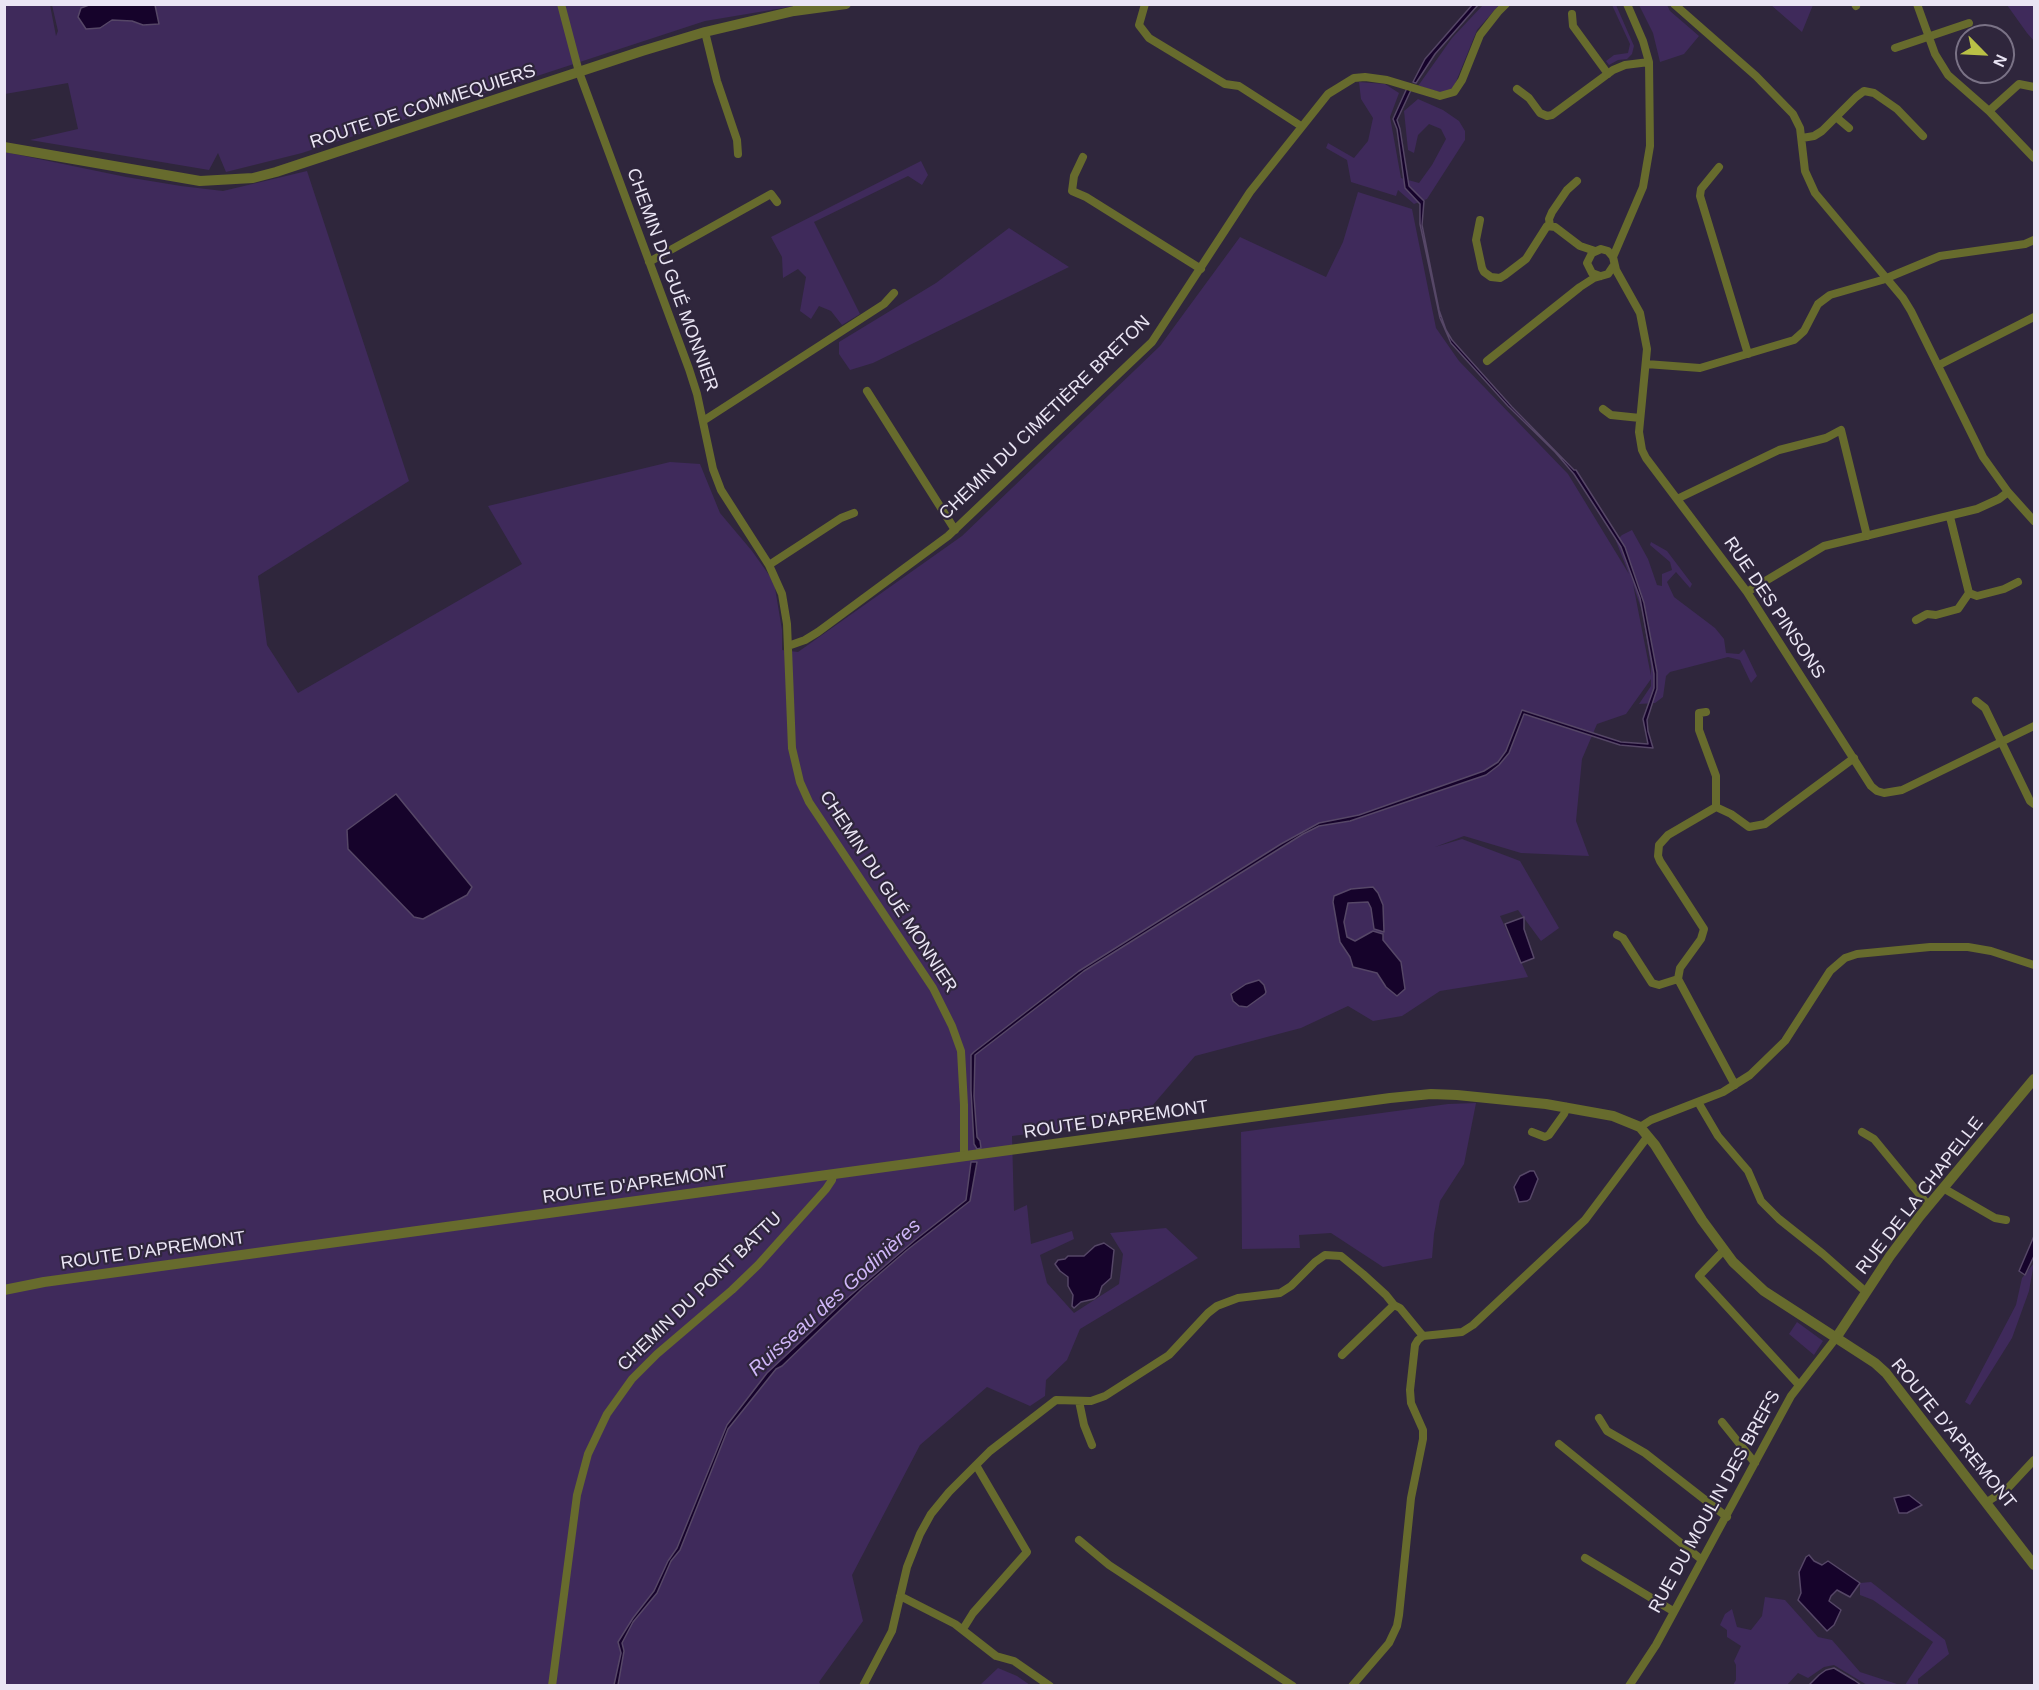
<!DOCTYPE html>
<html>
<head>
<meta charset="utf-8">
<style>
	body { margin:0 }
	#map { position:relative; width:2039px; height:1690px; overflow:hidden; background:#2f263c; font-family:Arial,sans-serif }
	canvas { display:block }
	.frame { position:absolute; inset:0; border:6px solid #eae5f4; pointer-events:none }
	.north { position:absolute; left:1955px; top:24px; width:60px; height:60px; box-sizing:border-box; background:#2f263c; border:2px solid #7a7286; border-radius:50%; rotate:114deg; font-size:16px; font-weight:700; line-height:24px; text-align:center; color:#eae5f4 }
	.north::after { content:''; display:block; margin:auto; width:21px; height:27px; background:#b9c046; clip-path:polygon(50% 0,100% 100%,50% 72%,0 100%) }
</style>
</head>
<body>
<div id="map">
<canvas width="2039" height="1690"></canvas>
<div class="frame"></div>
<div class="north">N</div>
</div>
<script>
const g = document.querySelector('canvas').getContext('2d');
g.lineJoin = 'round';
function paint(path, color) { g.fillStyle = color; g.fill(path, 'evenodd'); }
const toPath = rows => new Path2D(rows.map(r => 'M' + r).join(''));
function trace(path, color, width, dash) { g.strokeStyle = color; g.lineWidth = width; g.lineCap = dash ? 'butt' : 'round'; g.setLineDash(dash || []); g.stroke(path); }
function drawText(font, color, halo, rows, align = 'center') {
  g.font = font + ' Arial,sans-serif'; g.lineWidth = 4.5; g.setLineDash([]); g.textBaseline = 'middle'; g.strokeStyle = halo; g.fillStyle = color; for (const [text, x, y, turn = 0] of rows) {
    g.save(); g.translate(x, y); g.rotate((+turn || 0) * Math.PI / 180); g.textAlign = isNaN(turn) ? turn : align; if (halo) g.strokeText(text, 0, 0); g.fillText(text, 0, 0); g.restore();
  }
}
paint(toPath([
	[155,4,801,5,705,21,302,153,226,172,218,153,209,170,30,140,78,129,68,83,5,94,5,5,50,5,56,36,58,31,52,5,89,5,81,8,100,28,112,20,132,21,143,25,159,24],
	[1483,5,1499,5,1477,30,1453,89,1443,93,1418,86,1452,38],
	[1612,5,1616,5,1634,46,1632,54,1627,59,1618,60,1609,65,1606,61,1614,55,1628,53,1630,44],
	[1639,5,1667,5,1670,11,1699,36,1684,54,1660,62,1653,33],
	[1771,5,1813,5,1802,32],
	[2007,5,2034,5,2034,41,2027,33],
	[1359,82,1385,84,1399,93,1390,117,1401,178,1419,183,1432,165,1446,139,1441,129,1429,124,1418,135,1414,153,1408,150,1404,111,1418,99,1443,110,1459,121,1465,131,1465,140,1427,199,1414,204,1398,190,1396,196,1351,182,1347,160,1326,148,1328,143,1354,158,1368,141,1373,118,1361,99],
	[5,152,126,177,181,186,223,191,307,171,409,481,258,576,267,645,298,693,522,564,488,506,670,462,700,464,720,513,752,551,774,582,782,630,782,650,798,652,962,536,1160,346,1240,237,1326,277,1343,242,1358,192,1412,209,1436,328,1459,361,1568,474,1629,574,1616,541,1622,535,1632,530,1648,559,1657,585,1662,586,1662,574,1672,570,1670,562,1650,545,1651,542,1667,551,1692,584,1690,588,1676,572,1667,582,1674,597,1715,628,1724,639,1726,653,1739,654,1744,649,1757,676,1751,683,1740,660,1728,657,1670,672,1666,676,1663,697,1655,703,1639,704,1651,686,1651,679,1626,714,1597,724,1582,759,1576,821,1589,856,1521,853,1464,836,1435,847,1462,839,1520,861,1559,928,1541,941,1518,910,1500,916,1528,977,1440,991,1402,1016,1373,1021,1348,1006,1301,1028,1195,1056,1140,1120,1012,1136,1014,1211,1027,1205,1031,1244,1072,1231,1074,1239,1040,1255,1047,1283,1074,1313,1119,1284,1123,1254,1110,1233,1166,1228,1198,1258,1080,1329,1067,1360,1046,1380,1045,1396,1030,1406,987,1387,920,1445,852,1575,863,1621,819,1682,821,1685,5,1685],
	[1633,584,1642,611,1651,666,1651,676],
	[921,161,928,175,922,185,908,176,814,222,860,314,842,325,831,311,819,306,811,319,800,311,806,277,798,269,783,278,782,257,771,237],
	[1009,228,1069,267,873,363,850,370,839,354,839,342,936,283],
	[1476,1103,1464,1164,1440,1201,1434,1234,1432,1258,1383,1267,1331,1233,1299,1235,1300,1248,1242,1249,1241,1132,1448,1104],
	[2034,1263,2029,1291,2012,1338,1970,1405,1965,1402,2016,1305,2022,1278],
	[1797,1322,1823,1341,1814,1355,1789,1334],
	[1871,1582,1945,1640,1949,1654,1918,1679,1918,1685,1905,1685,1933,1642,1873,1600,1860,1595,1860,1583],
	[1765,1597,1785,1600,1818,1637,1832,1640,1860,1672,1900,1685,1867,1685,1834,1665,1824,1667,1808,1678,1798,1673,1787,1685,1733,1685,1736,1680,1736,1665,1734,1661,1741,1646,1727,1637,1727,1630,1720,1625,1725,1614,1732,1609,1737,1627,1751,1630,1762,1616],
	[998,1668,1017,1676,1030,1685,980,1685]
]), '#3f2a5b');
const water = toPath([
	[1473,4,1478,5,1435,54,1416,83,1413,82,1425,59,1473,4],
	[89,5,155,5,159,24,143,25,132,21,112,20,100,28,86,29,78,17,81,8,89,5],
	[1407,88,1411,90,1397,120,1400,129,1409,186,1424,201,1422,225,1439,310,1446,330,1452,340,1512,407,1574,470,1576,470,1625,547,1644,603,1657,672,1657,689,1647,720,1648,731,1653,748,1620,745,1524,714,1509,753,1499,765,1486,775,1350,821,1319,826,1303,834,1084,971,975,1055,974,1096,977,1137,980,1141,981,1148,977,1149,974,1144,971,1090,971,1055,974,1052,1079,971,1281,844,1319,823,1359,815,1484,771,1498,762,1506,751,1522,710,1621,742,1648,744,1643,719,1654,688,1654,674,1640,598,1621,547,1574,474,1555,452,1508,406,1451,343,1440,318,1420,224,1420,204,1405,188,1397,129,1393,119,1407,88],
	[396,794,472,887,467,895,423,919,414,917,348,849,347,830,396,794],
	[1373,887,1378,893,1383,905,1384,932,1374,929,1371,908,1368,902,1348,903,1344,922,1347,937,1355,941,1373,931,1383,934,1383,940,1401,962,1405,989,1397,996,1386,987,1377,973,1353,967,1350,957,1340,942,1333,902,1334,896,1351,889,1373,887],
	[1524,917,1524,929,1534,958,1521,963,1505,924,1524,917],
	[1259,980,1264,985,1266,992,1265,994,1247,1007,1239,1006,1233,1001,1231,994,1246,984,1259,980],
	[971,1162,977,1162,970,1201,907,1250,862,1289,782,1366,776,1369,728,1429,680,1550,671,1561,657,1593,633,1622,622,1643,624,1651,618,1685,614,1685,621,1653,618,1642,633,1618,654,1591,668,1561,677,1548,727,1425,767,1373,845,1300,915,1240,966,1200,971,1162],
	[1530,1171,1534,1171,1538,1179,1530,1199,1527,1201,1519,1202,1514,1187,1520,1176,1530,1171],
	[2034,1236,2034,1256,2025,1275,2019,1271,2034,1236],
	[1104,1243,1114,1250,1111,1278,1102,1286,1099,1295,1094,1299,1081,1302,1074,1308,1072,1306,1073,1295,1068,1286,1068,1277,1060,1271,1055,1264,1058,1260,1065,1259,1068,1256,1084,1256,1095,1246,1104,1243],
	[1909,1495,1922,1505,1907,1513,1899,1513,1894,1498,1909,1495],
	[1809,1555,1814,1561,1822,1565,1828,1561,1860,1583,1850,1597,1837,1590,1831,1596,1829,1601,1841,1610,1834,1625,1827,1631,1798,1600,1801,1593,1799,1572,1806,1557,1809,1555],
	[1834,1668,1854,1680,1861,1685,1809,1685,1819,1675,1826,1670,1834,1668]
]);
paint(water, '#16032b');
trace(water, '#564767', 1.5);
trace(toPath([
	[561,4,579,72,689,369,697,394,713,469,721,490,769,565,782,594,787,624,792,748,800,782,809,802,933,988,952,1026,961,1051,964,1105,964,1157],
	[1145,4,1139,25,1149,38,1225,84,1239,86,1301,126],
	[1674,4,1756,76,1793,114,1800,128,1805,171,1815,193,1903,298,1911,311,1983,457,2008,492,2034,521],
	[1855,4,1856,6],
	[1917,4,1935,54,1948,75,1989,111,2034,158],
	[1572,14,1573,26,1608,74],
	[705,32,717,81,737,140,738,154],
	[1895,48,1969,23],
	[1517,89,1529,98,1540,113,1547,116,1552,115,1613,70,1625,65,1649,62],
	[1989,111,2019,84,2034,87],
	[1836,117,1849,128],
	[1802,138,1814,136,1822,131,1856,97,1864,91,1874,93,1897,109,1923,136],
	[1083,157,1074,176,1072,191,1086,197,1201,269],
	[1719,167,1701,189,1700,196,1748,354],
	[1480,220,1476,240,1482,268,1484,272,1491,277,1500,278,1505,275,1526,259,1547,226,1555,227,1580,246,1595,251],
	[1550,226,1549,219,1552,212,1567,190,1577,181],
	[1613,257,1643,187,1650,146,1649,62,1643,41,1627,4],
	[649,262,771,194,777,202],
	[1600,276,1592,273,1587,263,1592,253,1601,249,1608,251,1613,257,1616,270,1640,313,1647,349,1639,432,1642,450,1646,458,1747,592,1871,786,1877,791,1884,793,1902,790,2034,726],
	[1487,361,1580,287,1594,278,1608,274,1614,265],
	[1646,364,1700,368,1794,340,1804,331,1818,304,1830,295,1882,280,1940,256,2025,244,2034,240],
	[1939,365,2034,317],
	[867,391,955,530],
	[1603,409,1611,415,1640,418],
	[703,421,884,304,894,293],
	[1677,499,1779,450,1826,438,1841,430,1867,536],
	[769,565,841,518,854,513],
	[1747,592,1824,546,1977,509,1999,499,2008,492],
	[1969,593,1977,596,2004,589,2018,582],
	[1916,620,1927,614,1936,615,1958,609,1969,593,1950,517],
	[788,646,805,640,818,632,948,536,1152,342,1250,192,1328,94,1354,78,1365,77,1387,80,1440,96,1454,92,1462,80,1480,35,1498,12,1506,4],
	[1976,701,1985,708,2030,801,2034,804],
	[1706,712,1699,713,1699,730,1716,776,1716,807],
	[1617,935,1623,938,1652,983,1659,985,1678,979],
	[1735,1085,1678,979,1680,968,1701,939,1704,929,1660,861,1658,856,1659,845,1668,835,1716,807,1731,814,1749,827,1765,824,1854,758],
	[1698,1102,1718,1136,1748,1171,1761,1201,1779,1219,1823,1254,1866,1292],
	[1640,1127,1651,1120,1723,1092,1750,1075,1785,1041,1830,971,1845,958,1857,954,1930,947,1968,947,1991,951,2034,965],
	[1532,1132,1545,1137,1549,1135,1564,1114,1567,1107],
	[1862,1132,1874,1139,1929,1206],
	[1943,1188,1995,1218,2006,1220],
	[1723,1251,1699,1276,1799,1385],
	[1342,1355,1394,1305],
	[1079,1401,1084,1425,1092,1445],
	[1599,1418,1607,1431,1645,1453,1727,1517],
	[1722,1422,1755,1463],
	[1559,1444,1702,1560],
	[1987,1502,2007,1489,2034,1460],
	[1079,1540,1109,1565,1293,1686],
	[1585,1558,1673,1611],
	[900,1596,955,1624,996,1656,1014,1661,1050,1686],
	[963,1629,973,1613,1027,1552,976,1465],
	[552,1686,577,1495,588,1454,607,1414,632,1379,657,1354,732,1290,758,1265,826,1189,832,1180,833,1174],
	[863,1686,892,1631,907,1567,920,1534,931,1514,949,1492,990,1451,1056,1400,1091,1401,1105,1396,1169,1355,1208,1313,1217,1306,1238,1298,1280,1293,1291,1286,1315,1262,1325,1255,1341,1256,1363,1274,1386,1295,1394,1305,1400,1308,1423,1336],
	[1352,1686,1389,1643,1397,1626,1399,1615,1411,1498,1423,1439,1423,1430,1411,1403,1410,1390,1415,1345,1418,1340,1423,1336,1462,1332,1473,1325,1585,1220,1648,1136],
	[1629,1686,1656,1645,1791,1396,1836,1338]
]), '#676b2d', 8);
trace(toPath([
	[4,147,200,181,253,178,276,172,642,51,705,32,794,11,846,4],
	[4,1290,44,1282,1390,1098,1431,1094,1457,1095,1546,1104,1613,1116,1640,1127,1655,1145,1702,1220,1733,1262,1764,1291,1875,1363,1886,1373,2034,1565],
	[1836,1338,1890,1256,1920,1216,2034,1079]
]), '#676b2d', 10);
drawText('18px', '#eae5f4', '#2f263c', [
	["ROUTE DE COMMEQUIERS",423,107,-18],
	["CHEMIN DU GUÉ MONNIER",672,280,70],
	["CHEMIN DU CIMETIÈRE BRETON",1045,418,-44],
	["RUE DES PINSONS",1774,608,56],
	["CHEMIN DU GUÉ MONNIER",888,892,57],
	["ROUTE D'APREMONT",1116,1120,-8],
	["ROUTE D'APREMONT",635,1185,-8],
	["RUE DE LA CHAPELLE",1920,1196,-52],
	["ROUTE D'APREMONT",153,1251,-8],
	["CHEMIN DU PONT BATTU",700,1292,-44],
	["ROUTE D'APREMONT",1953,1434,51],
	["RUE DU MOULIN DES BREFS",1715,1502,-61]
]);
drawText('italic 20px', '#cfb6f8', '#2f263c', [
	["Ruisseau des Godinières",835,1298,-42]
]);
</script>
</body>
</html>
